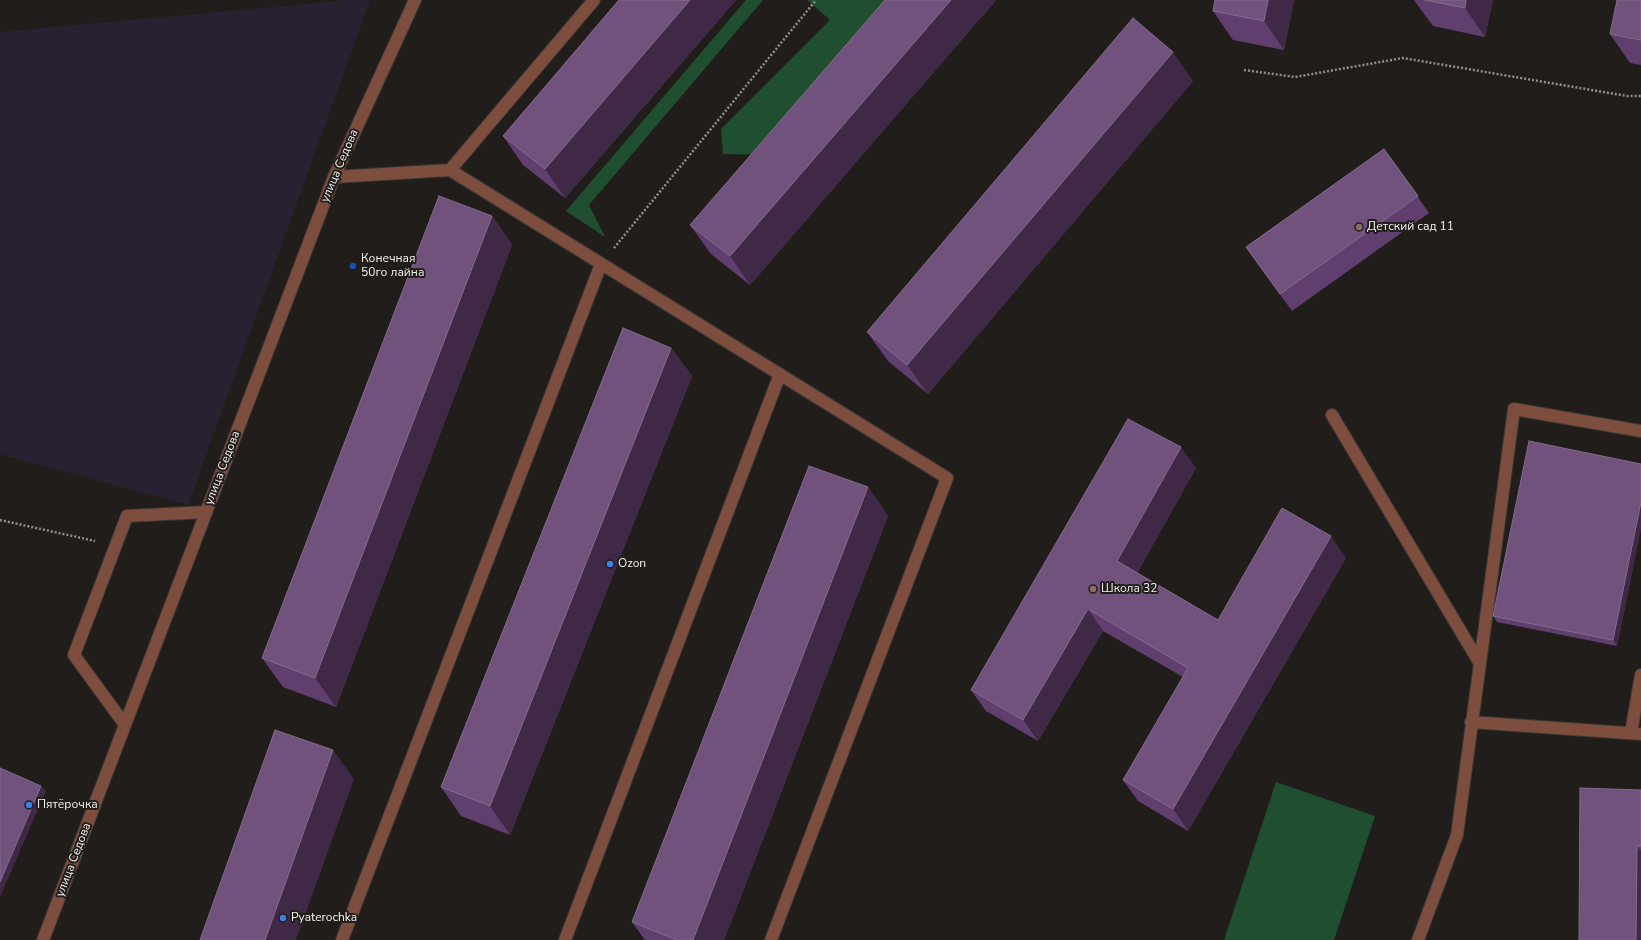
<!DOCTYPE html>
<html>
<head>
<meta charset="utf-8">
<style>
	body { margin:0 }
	canvas { display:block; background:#201d1a }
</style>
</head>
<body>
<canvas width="1641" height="940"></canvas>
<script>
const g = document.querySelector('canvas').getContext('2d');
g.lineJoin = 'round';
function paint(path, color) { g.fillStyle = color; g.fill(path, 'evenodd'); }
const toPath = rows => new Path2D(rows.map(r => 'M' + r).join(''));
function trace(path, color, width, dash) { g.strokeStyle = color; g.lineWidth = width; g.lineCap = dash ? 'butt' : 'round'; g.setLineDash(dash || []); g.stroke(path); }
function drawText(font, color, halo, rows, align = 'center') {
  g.font = font + ' "Nunito Sans",sans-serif'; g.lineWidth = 4; g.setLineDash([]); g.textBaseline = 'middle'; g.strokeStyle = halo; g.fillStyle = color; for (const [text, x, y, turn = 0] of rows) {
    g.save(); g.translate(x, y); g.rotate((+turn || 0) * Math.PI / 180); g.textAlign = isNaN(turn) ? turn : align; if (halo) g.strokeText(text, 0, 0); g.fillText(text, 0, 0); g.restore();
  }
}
paint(toPath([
	[350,0,370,0,188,505,0,454,0,32]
]), '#292131');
paint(toPath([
	[746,0,763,0,589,205,605,237,566,211],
	[807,0,907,0,774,155,723,154,721,129,830,20],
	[1276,782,1375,816,1334,940,1224,940]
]), '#204e30');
const minor = toPath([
	[450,170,594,0],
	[334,177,450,170,947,478,771,940],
	[1332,415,1479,662],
	[1471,722,1641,734],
	[125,725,74,655,127,516,206,512],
	[1631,733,1641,675],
	[43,940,334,177,415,0],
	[342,940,601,264],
	[565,940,780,374],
	[1418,940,1457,835,1514,409,1641,431]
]);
trace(minor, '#393734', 14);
trace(toPath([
	[1244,70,1295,77,1403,58,1627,96,1641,96],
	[614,248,816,0],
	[0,520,95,541]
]), '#92908d', 2.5, [2, 2]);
trace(minor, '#7d4d3e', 12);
paint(toPath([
	[619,0,736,0,565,198,523,165,503,136],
	[885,0,996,0,750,285,711,254,690,225],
	[1215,0,1294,0,1284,50,1233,40,1213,11],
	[1414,0,1493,0,1485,37,1433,26],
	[1641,0,1641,65,1630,63,1610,34],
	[1193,81,928,394,888,361,867,332],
	[1384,149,1429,213,1292,311,1246,247],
	[492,216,512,245,336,707,283,687,262,658],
	[671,348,692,376,510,835,461,816,441,787],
	[1641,464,1641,528,1617,646,1497,622,1493,616],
	[1196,468,1137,573,1218,620,1346,558,1188,831,1138,801,1123,780,1183,677,1103,631,1038,741,986,711,971,690],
	[868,487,888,516,724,940,645,940,632,922],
	[1641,790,1641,940,1579,940]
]), '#603f6e');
paint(toPath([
	[690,0,736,0,565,198,545,169],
	[951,0,996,0,750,285,730,256],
	[1268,0,1294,0,1284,50,1264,21],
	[1466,0,1493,0,1485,37,1465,8],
	[1173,52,1193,81,928,394,907,365],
	[492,216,512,245,336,707,315,678],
	[671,348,692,376,510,835,490,806],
	[1181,447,1196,468,1132,582,1117,561],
	[868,487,888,516,724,940,693,940],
	[1641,502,1641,528,1617,646,1613,640],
	[1331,536,1346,558,1188,831,1173,809],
	[1088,609,1103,631,1038,741,1023,720],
	[333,750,354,779,296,940,265,940],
	[41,786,46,791,0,897,0,882],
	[1637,846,1641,851,1641,940,1636,940]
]), '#402946');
const building = toPath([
	[619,0,690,0,545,169,503,136,619,0],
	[885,0,951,0,730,256,690,225,885,0],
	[1215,0,1268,0,1264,21,1213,11,1215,0],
	[1425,0,1466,0,1465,8,1425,0],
	[1617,0,1641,0,1641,40,1610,34,1617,0],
	[1133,18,1173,52,907,365,867,332,1133,18],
	[1384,149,1418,196,1280,294,1246,247,1384,149],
	[439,196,492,216,315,678,262,658,439,196],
	[623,328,671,348,490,806,441,787,623,328],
	[1128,419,1181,447,1117,561,1218,620,1282,508,1331,536,1173,809,1123,780,1188,668,1088,609,1023,720,971,690,1128,419],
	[1529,441,1641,464,1641,502,1613,640,1493,616,1529,441],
	[809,466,868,487,693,940,677,940,632,922,809,466],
	[275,730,333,750,265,940,200,940,275,730],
	[0,768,41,786,0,882,0,768],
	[1580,788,1641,790,1641,846,1637,846,1636,940,1579,940,1580,788]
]);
paint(building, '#70527c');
trace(building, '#856b8e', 1);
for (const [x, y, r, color] of [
	[1359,227,4,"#8d6e63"],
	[353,266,4,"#1a4fb4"],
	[610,564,4,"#3f7fe0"],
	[1093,589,4,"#8d6e63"],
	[29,805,4,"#3f7fe0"],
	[283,918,4,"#3f7fe0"]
]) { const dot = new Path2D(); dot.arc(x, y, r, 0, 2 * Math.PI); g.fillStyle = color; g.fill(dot); trace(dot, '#201d1a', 1.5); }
drawText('12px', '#f4f3f0', '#201d1a', [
	["улица Седова",340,166,-67],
	["улица Седова",223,468,-69],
	["улица Седова",74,860,-69]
]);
drawText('12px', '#f4f3f0', '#201d1a', [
	["Детский сад 11",1367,227],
	["Конечная",361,259],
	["50го лайна",361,273],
	["Ozon",618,564],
	["Школа 32",1101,589],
	["Пятёрочка",37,805],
	["Pyaterochka",291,918]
], 'left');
</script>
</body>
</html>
